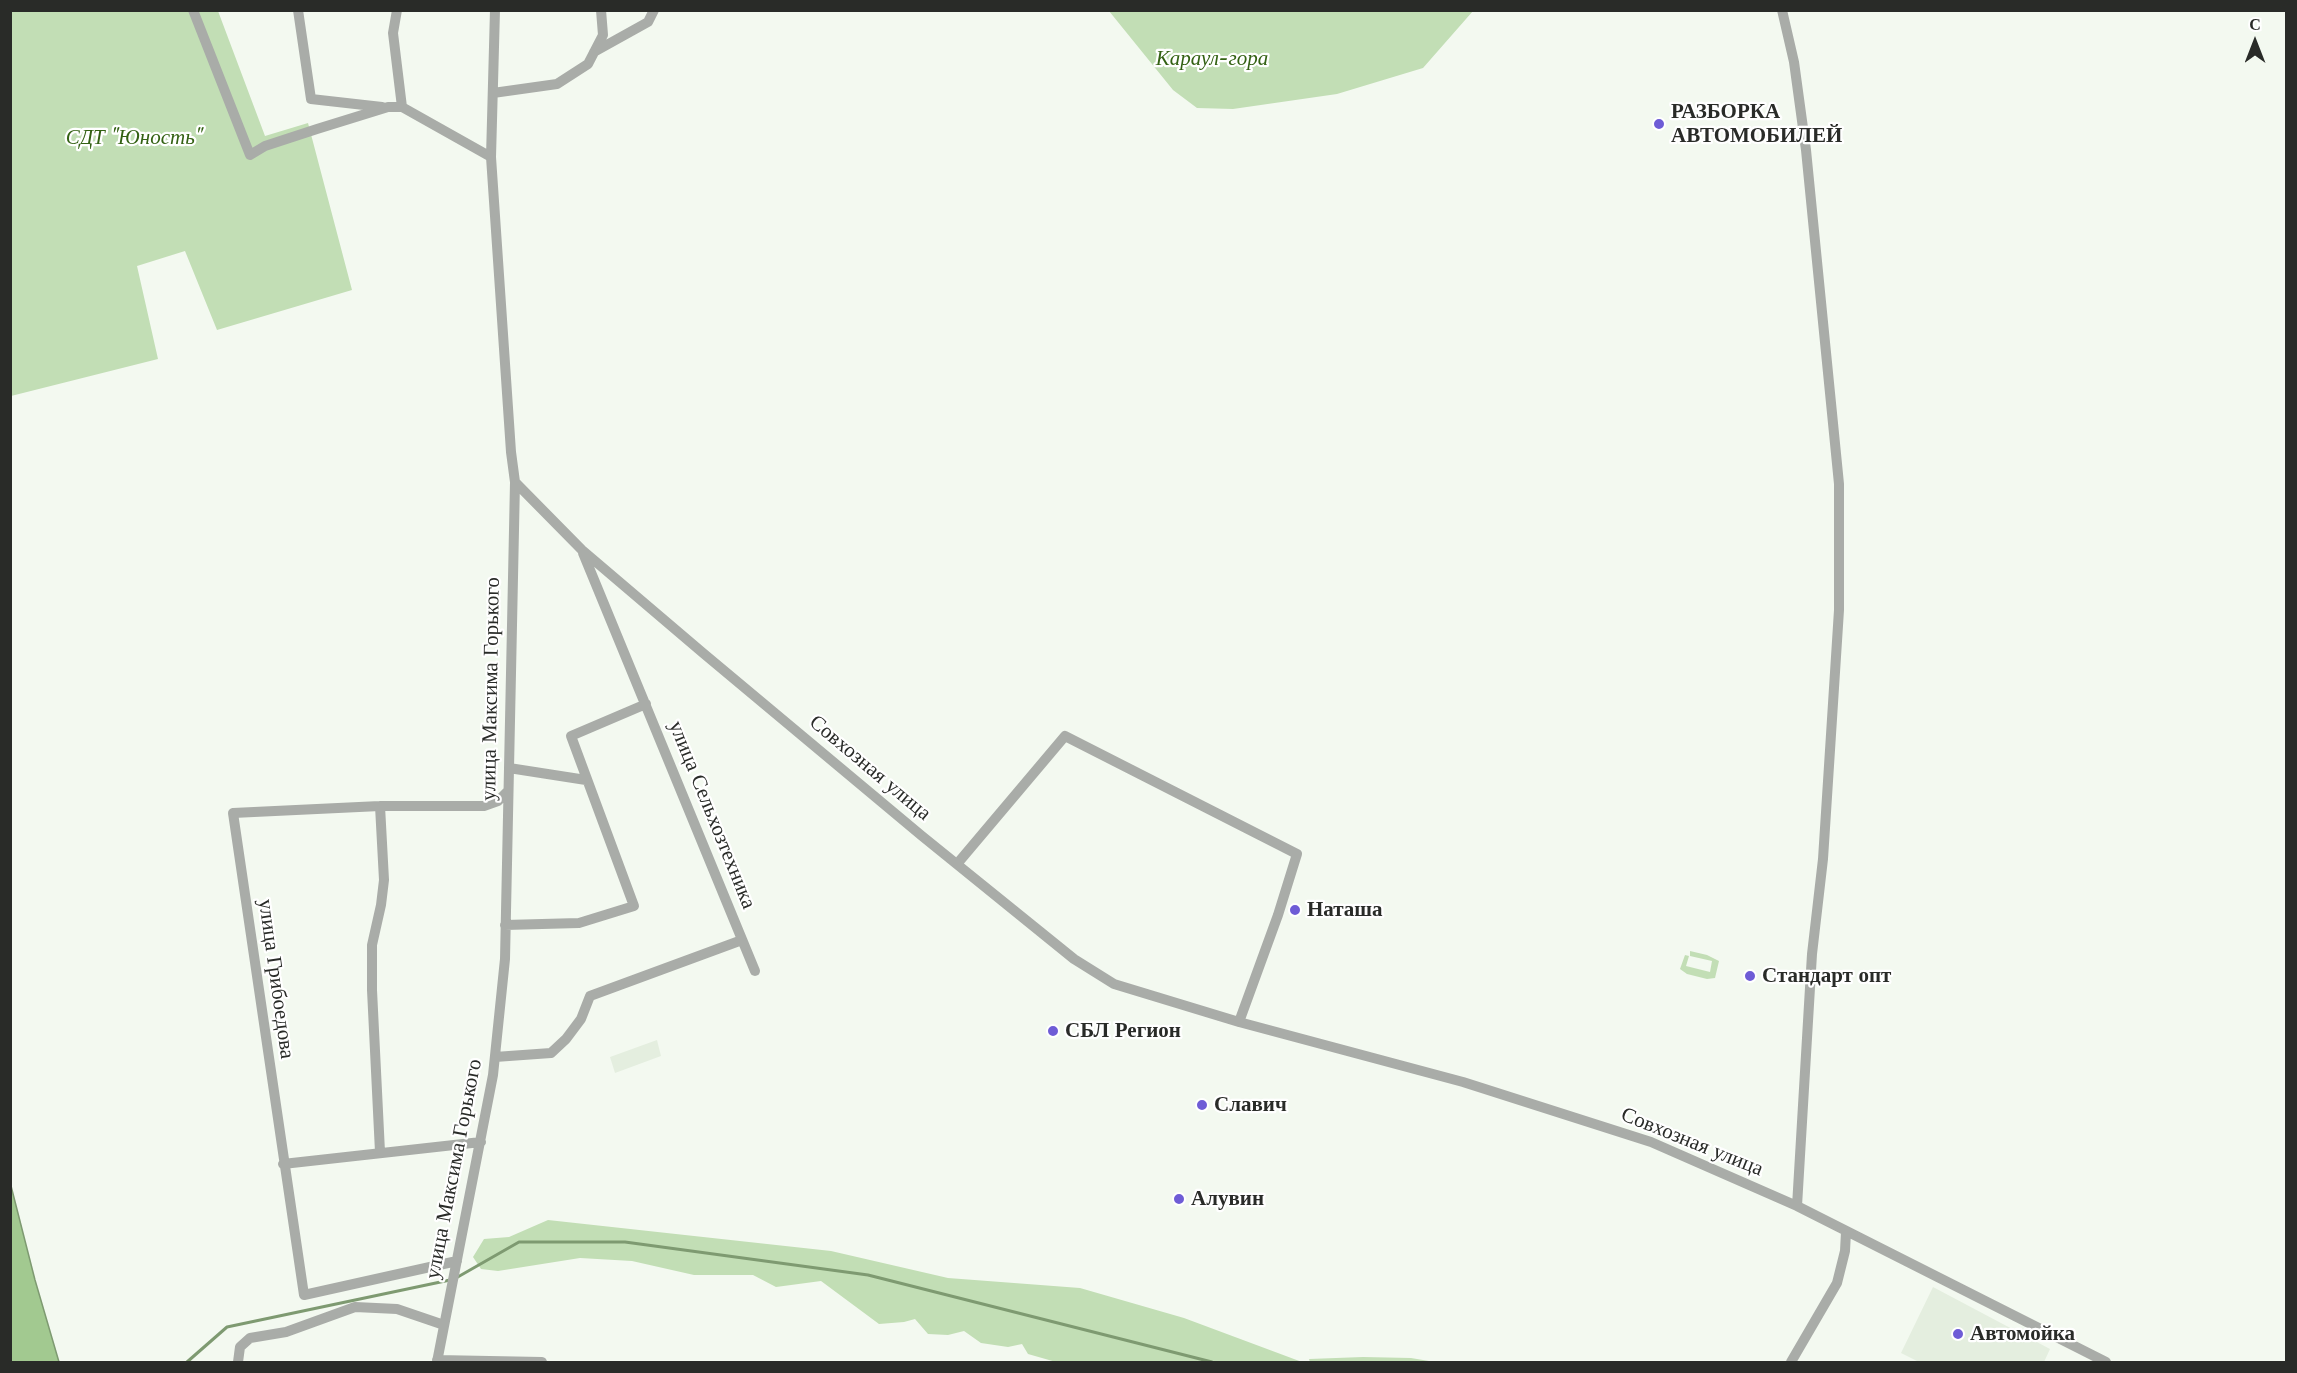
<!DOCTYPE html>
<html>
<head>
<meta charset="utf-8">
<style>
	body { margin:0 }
	#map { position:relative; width:2297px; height:1373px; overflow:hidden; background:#f3f9f0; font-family:"Libre Baskerville",serif }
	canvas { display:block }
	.frame { position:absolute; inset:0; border:12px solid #292b28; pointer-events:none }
	.north { position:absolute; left:2225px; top:12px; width:60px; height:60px; -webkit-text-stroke:4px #fff; paint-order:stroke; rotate:0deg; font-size:16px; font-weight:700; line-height:24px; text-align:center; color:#292b28 }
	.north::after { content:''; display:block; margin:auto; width:21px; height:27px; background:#292b28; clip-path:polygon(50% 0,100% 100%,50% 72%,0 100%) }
</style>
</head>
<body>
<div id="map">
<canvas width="2297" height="1373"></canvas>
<div class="frame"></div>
<div class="north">С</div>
</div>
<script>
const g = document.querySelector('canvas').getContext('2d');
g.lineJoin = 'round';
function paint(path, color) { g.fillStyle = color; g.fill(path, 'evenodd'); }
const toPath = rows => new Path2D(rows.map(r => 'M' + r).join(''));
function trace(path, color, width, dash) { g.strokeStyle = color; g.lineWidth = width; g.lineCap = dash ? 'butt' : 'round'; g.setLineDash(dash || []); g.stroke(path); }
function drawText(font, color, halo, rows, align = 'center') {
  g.font = font + ' "Libre Baskerville",serif'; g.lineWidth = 4.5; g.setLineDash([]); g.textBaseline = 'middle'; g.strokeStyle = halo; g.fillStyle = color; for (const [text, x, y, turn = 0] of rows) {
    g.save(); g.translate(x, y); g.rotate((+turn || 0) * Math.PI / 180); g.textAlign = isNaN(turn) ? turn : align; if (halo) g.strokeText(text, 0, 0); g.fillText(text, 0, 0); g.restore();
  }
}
paint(toPath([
	[657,1040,661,1056,615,1073,610,1057],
	[1933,1287,2050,1349,2044,1362,1919,1362,1901,1353]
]), '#e4eedf');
paint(toPath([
	[10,11,218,11,265,136,308,123,352,290,217,330,185,251,137,266,158,359,11,396],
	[1109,11,1473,11,1423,68,1337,94,1233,109,1197,108,1173,90],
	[1690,951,1707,955,1719,961,1715,978,1707,979,1687,974,1680,969,1685,955,1689,956,1686,966,1710,972,1712,961,1690,956],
	[548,1220,831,1251,948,1278,1080,1288,1184,1318,1302,1362,1056,1362,1028,1354,1022,1344,1008,1347,981,1343,964,1331,948,1335,928,1334,915,1319,904,1322,879,1324,821,1281,776,1287,753,1275,694,1275,632,1261,580,1258,498,1271,481,1269,473,1257,484,1239,509,1237],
	[1363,1357,1411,1358,1435,1362,1310,1362,1309,1359]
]), '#c2deb5');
const water = toPath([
	[10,1182,35,1280,59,1362,11,1362,10,1182]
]);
paint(water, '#a2c990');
trace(water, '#7e9a71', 1.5);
trace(toPath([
	[456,1278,519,1242,625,1242,868,1275,1212,1362],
	[187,1362,227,1327,450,1280]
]), '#7e9a71', 3);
trace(toPath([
	[193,10,250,155,265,146,317,129,388,107,402,107,491,157],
	[298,10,311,99,382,107],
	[397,10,393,33,402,107],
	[1782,10,1794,62,1806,150,1839,484,1839,610,1823,859,1812,954,1797,1206],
	[594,52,648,22,654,10],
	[493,93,557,84,588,64,603,35,601,10],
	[515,482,582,550,703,653,922,836,1074,959,1114,984,1239,1022,1463,1082,1651,1142,1797,1206,2106,1362],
	[583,553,755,971],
	[509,768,586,780],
	[957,864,1065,736,1297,854,1278,915,1239,1022],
	[505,925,579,923,634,906,571,736,646,704],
	[495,1057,551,1053,566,1039,581,1019,590,996,742,940],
	[380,1152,372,990,372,945,381,905,384,880,380,806],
	[283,1164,481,1142],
	[457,1261,304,1295,233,813,380,806,484,806,498,801,508,791],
	[437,1360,542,1362],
	[238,1362,240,1347,250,1338,286,1332,355,1307,397,1309,444,1325],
	[437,1362,493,1075,505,959,515,482,511,452,491,157,495,10],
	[1791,1362,1837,1283,1845,1251,1846,1232]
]), '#a9aca8', 10);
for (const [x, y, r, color] of [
	[1659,124,6,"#6e5cd6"],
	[1295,910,6,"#6e5cd6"],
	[1750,976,6,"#6e5cd6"],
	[1053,1031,6,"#6e5cd6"],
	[1202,1105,6,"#6e5cd6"],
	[1179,1199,6,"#6e5cd6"],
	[1958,1334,6,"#6e5cd6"]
]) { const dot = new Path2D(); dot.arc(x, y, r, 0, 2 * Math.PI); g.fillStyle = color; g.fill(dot); trace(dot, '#fff', 2); }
drawText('italic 21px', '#336113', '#fff', [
	["Караул-гора",1212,59],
	["СДТ \"Юность\"",134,138]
]);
drawText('bold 21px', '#292b28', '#fff', [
	["РАЗБОРКА",1671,112],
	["АВТОМОБИЛЕЙ",1671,136],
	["Наташа",1307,910],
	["Стандарт опт",1762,976],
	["СБЛ Регион",1065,1031],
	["Славич",1214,1105],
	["Алувин",1191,1199],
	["Автомойка",1970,1334]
], 'left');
drawText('21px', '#292b28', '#fff', [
	["улица Максима Горького",491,689,-89],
	["Совхозная улица",870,768,40],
	["улица Сельхозтехника",712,815,68],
	["улица Грибоедова",276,979,82],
	["Совхозная улица",1692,1142,22],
	["улица Максима Горького",454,1169,-79]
]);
</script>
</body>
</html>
